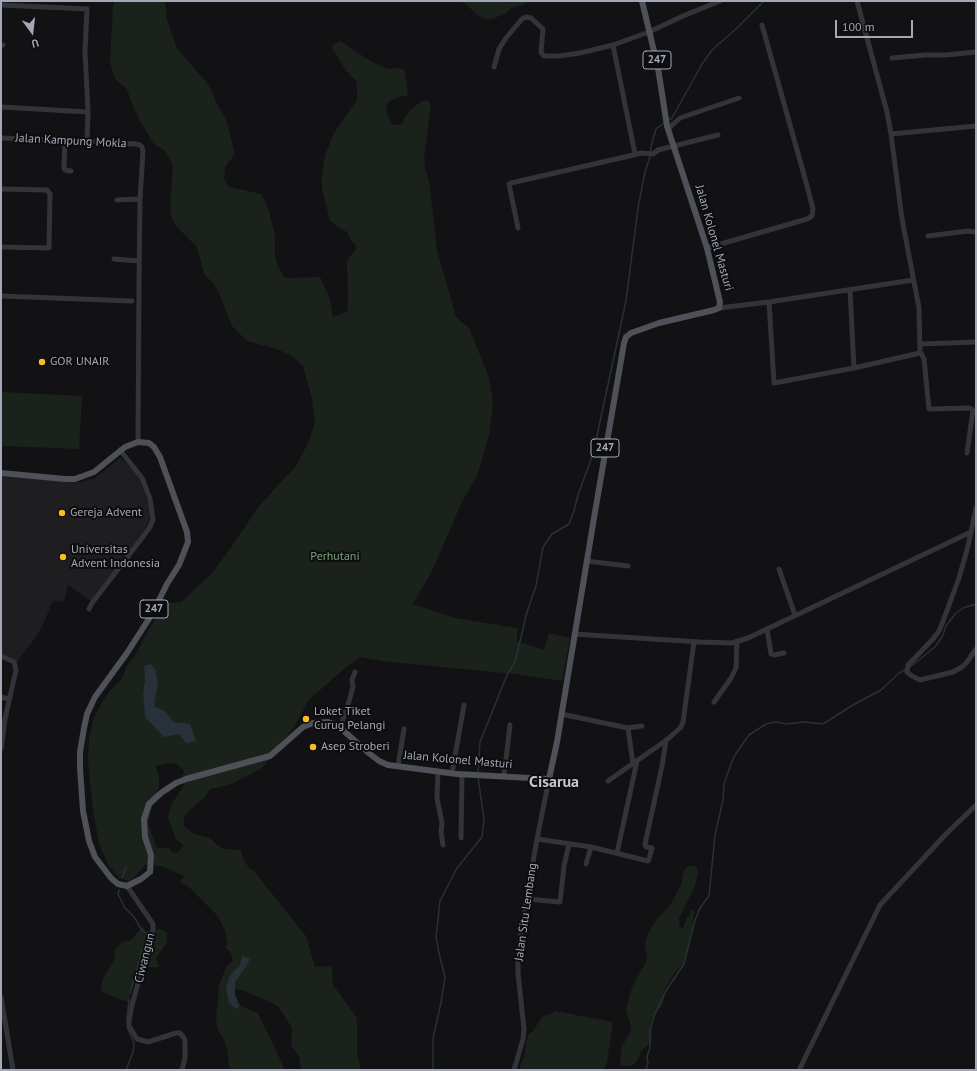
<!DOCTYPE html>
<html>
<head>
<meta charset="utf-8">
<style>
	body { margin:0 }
	#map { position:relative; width:977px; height:1071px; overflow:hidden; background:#121214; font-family:"PT Sans",sans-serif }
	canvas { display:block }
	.frame { position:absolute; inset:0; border:2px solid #a3a8b6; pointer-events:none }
	.north { position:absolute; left:12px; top:12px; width:40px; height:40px; -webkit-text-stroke:3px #0d0d0f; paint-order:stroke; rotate:165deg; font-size:11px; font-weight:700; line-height:16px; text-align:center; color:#a3a8b6 }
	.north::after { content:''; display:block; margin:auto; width:14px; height:18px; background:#a3a8b6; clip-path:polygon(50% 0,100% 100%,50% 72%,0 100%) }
	.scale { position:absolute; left:835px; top:20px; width:78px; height:18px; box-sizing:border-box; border:2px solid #a3a8b6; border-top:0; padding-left:5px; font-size:12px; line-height:14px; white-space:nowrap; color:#a3a8b6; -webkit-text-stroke:3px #0d0d0f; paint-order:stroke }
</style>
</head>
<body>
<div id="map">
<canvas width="977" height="1071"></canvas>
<div class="frame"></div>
<div class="north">U</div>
<div class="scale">100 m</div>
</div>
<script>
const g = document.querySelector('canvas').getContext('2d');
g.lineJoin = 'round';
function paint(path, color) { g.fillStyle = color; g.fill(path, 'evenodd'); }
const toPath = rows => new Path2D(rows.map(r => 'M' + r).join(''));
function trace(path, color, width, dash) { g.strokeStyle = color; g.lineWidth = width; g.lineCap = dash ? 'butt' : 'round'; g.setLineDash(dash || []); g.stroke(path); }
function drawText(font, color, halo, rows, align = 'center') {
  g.font = font + ' "PT Sans",sans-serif'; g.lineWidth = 4; g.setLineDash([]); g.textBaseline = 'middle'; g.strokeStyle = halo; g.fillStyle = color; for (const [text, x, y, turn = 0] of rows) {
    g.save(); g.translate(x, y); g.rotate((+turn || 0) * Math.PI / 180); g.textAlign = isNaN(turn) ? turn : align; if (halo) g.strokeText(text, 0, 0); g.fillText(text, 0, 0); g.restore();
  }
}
paint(toPath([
	[120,458,132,469,140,480,149,506,150,516,147,525,142,534,92,602,68,585,64,602,53,601,42,627,33,641,17,662,1,654,1,476,81,482,95,478]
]), '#1e1e21');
paint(toPath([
	[115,1,165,1,167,20,177,48,207,83,212,91,215,100,226,119,235,154,225,167,224,179,229,187,261,194,269,211,275,236,275,255,277,264,284,278,320,277,329,296,333,317,347,312,348,298,347,266,347,261,356,249,355,244,351,241,347,232,339,228,330,221,322,189,322,173,325,155,334,133,357,100,357,82,345,69,333,50,332,45,340,41,372,62,388,69,397,68,405,70,408,95,393,99,386,105,387,115,393,125,401,125,409,111,422,101,428,100,430,104,430,112,424,158,425,168,429,180,437,250,456,317,469,328,489,377,493,404,489,435,477,476,462,502,432,571,413,604,455,618,517,628,517,641,544,650,549,633,570,638,562,681,514,674,381,661,361,657,345,668,309,700,296,724,262,768,232,784,210,789,206,796,191,809,185,816,183,825,192,833,210,838,217,845,224,849,241,850,244,861,250,869,253,870,306,936,315,967,332,966,333,985,357,1018,357,1053,360,1066,359,1070,301,1070,299,1056,291,1046,292,1028,278,1006,243,990,239,990,234,988,235,982,246,967,242,956,240,965,230,975,236,1009,240,1006,258,1013,283,1065,284,1070,231,1070,229,1065,227,1049,224,1040,218,1030,216,1020,219,986,226,967,233,961,231,953,224,946,228,945,225,930,217,915,189,887,180,882,184,876,165,867,148,864,145,865,134,878,129,881,119,878,109,866,99,844,92,803,88,760,89,737,94,717,106,696,113,687,121,680,127,666,137,652,143,640,154,621,168,603,181,602,213,572,232,546,259,506,296,466,309,441,315,422,312,399,303,366,292,356,277,349,247,341,232,326,219,293,214,284,204,274,197,247,176,226,171,216,170,206,173,165,165,151,153,143,138,117,130,99,127,89,115,79,110,62,113,6],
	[144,666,156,671,158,683,154,706,165,712,174,722,145,717,143,694,145,679],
	[167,763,177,764,184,771,183,775,184,785,171,805,168,818,176,839,184,846,177,853,173,853,169,848,157,848,148,824,155,795,159,788,159,777,156,766],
	[457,1,529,1,521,6,511,8,505,14,492,19,486,19,477,15,466,4],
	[2,392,82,396,79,449,1,446],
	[692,866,696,866,698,871,695,886,679,918,679,926,683,928,685,923,686,919,687,916,689,917,691,909,694,912,691,938,684,963,675,972,665,988,663,1004,653,1016,651,1021,652,1040,640,1053,637,1061,633,1065,626,1066,621,1065,620,1061,622,1046,631,1031,631,1027,626,1010,632,987,646,962,647,957,645,944,648,934,658,917,665,911,672,902,681,885,684,871,687,867],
	[142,927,146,931,161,929,167,933,167,942,156,959,159,967,139,967,128,1002,101,992,102,980,114,961,115,949,123,942,131,940],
	[555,1011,613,1022,607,1062,604,1070,519,1070,524,1056,528,1035,533,1031,543,1016,551,1014]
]), '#1a221b');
paint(toPath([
	[151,664,156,671,158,683,154,706,165,711,174,722,190,724,196,741,186,743,179,734,164,737,145,717,143,694,145,679,144,666],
	[242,956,250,959,246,967,235,982,235,995,240,1006,236,1009,229,1003,226,988,230,975,240,965]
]), '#283139');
trace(toPath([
	[668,120,672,118,702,64,712,50,737,28,764,1],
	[910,667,935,647,943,635,946,626,955,614,963,608,976,604],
	[478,773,480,742,507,675,515,662,527,612,536,586,543,547,552,534,569,524,574,511,578,495,593,454,626,301,638,208,645,172,650,157,651,146,656,129,665,122],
	[122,878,126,867],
	[119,890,118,894,125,908,134,917,142,930,147,934,130,993],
	[127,1019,129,999],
	[126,1070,133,1052,134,1043,127,1027],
	[433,1070,433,1038,441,1003,445,977,439,953,436,937,440,901,457,868,482,837,484,820,478,777],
	[646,1070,648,1062,647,1057,650,1047,650,1031,654,1016,667,989,684,964,695,920,700,908,709,896,715,835,723,800,724,784,732,761,737,752,749,735,766,724,776,722,786,724,804,722,823,724,853,705,881,690,899,673,906,669]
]), '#283139', 1.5);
trace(toPath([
	[1,5,87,9,85,52,88,112,87,141],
	[1,45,3,45],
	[613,45,635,154],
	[892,58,925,55,946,55,976,52],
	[494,67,499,49,506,38,522,19,526,17,531,18,543,29,541,52,544,56,559,56,580,53,613,45,649,32,683,16,720,1],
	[1,107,88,112],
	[668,129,680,118,739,98],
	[891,134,976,126],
	[1,138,87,141,136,144,140,145,142,147,143,151,140,199,139,284,138,442],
	[65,141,64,168,65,170,71,171],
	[1,189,47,190,50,194,49,248,1,247],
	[117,200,140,199],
	[518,228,509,184,511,183,629,156,641,153,653,154,658,150,718,135],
	[928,236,968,231,976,232],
	[707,248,807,219,812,216,813,209,806,182,762,25],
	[114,259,139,261],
	[850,290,854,368,920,353,919,308,902,219,891,134,887,112,857,1],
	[1,296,132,301],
	[769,302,774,383,854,368],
	[719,308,769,302,913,280],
	[921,344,976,342],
	[921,353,924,359,929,409,969,408,973,410,967,453],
	[976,508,967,550,959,578,942,624,939,631,933,639,908,665,907,672,912,676,920,680,953,672,962,667,967,662,976,649],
	[586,561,628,566],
	[779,569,795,615],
	[89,609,92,603,142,538,150,527,153,519,150,499,142,478,120,450],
	[767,629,771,654,774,655,784,653],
	[574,634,700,642,732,643,748,638,971,532],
	[1,656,14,662,16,670,5,719,1,749],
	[1,697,9,699],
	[714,702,731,678,736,668,737,641],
	[561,714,628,728,642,726],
	[340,728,350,698,353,687,352,680,355,672],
	[628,728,633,764],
	[398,766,404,729],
	[438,771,437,798,442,823,441,832,443,845],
	[452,773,464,705],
	[504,776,510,725],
	[608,781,668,739,681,727,683,722,694,642],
	[461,838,462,774],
	[537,839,591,847,586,864],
	[591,847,648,861,649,859,652,848,646,847,645,844,662,766,666,740],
	[617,853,637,761],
	[127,886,153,924,153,930,132,1005,129,1021,129,1026,137,1039,148,1042,176,1033,180,1033,184,1038,185,1041,185,1058,182,1070],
	[527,899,560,902,564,866,569,844],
	[1,997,13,1070],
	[514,1070,523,1039,524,1029,518,973,518,956,522,925,537,839,549,779],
	[799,1070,880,905,946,834,976,805]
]), '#333439', 5);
trace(toPath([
	[1,473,65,479,75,479,94,472,125,447,138,442,149,443,154,447,160,457,187,532,188,542,179,565,167,584,152,614,127,653,95,697,87,714,84,728,80,752,80,768,83,811,89,841,95,857,111,878,118,884,127,886,141,879,150,872,151,855,145,837,144,819,149,804,161,793,176,783,186,779,270,756,303,727,313,723,328,722,337,725,370,754,379,761,388,765,457,774,549,779,557,742,595,512,624,343,626,337,631,333,659,323,714,310,719,308,720,302,707,248,667,126,658,68,642,1]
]), '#4f5159', 6);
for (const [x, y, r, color] of [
	[42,362,4,"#febb20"],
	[62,513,4,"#febb20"],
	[63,557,4,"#febb20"],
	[306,719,4,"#febb20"],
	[313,747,4,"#febb20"]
]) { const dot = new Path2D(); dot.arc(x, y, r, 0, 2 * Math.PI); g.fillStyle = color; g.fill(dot); trace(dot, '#0d0d0f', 1.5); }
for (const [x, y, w] of [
	[657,60,28],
	[605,448,28],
	[154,609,28]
]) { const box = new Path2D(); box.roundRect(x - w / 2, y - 9, w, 18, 3); g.fillStyle = '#0d0d0f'; g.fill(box); trace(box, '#a3a8b6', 1); }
drawText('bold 11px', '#a3a8b6', null, [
	["247",657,60],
	["247",605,448],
	["247",154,609]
]);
drawText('12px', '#a3a8b6', '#0d0d0f', [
	["Jalan Kampung Mokla",71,141,3],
	["Jalan Kolonel Masturi",714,238,74],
	["Jalan Kolonel Masturi",458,760,5],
	["Jalan Situ Lembang",526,912,-82],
	["Ciwangun",145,958,-76]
]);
drawText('12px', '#a3a8b6', '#0d0d0f', [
	["GOR UNAIR",50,362],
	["Gereja Advent",70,513],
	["Universitas",71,550],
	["Advent Indonesia",71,564],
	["Loket Tiket",314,712],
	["Curug Pelangi",314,726],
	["Asep Stroberi",321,747]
], 'left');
drawText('12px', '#78a27c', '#0d0d0f', [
	["Perhutani",335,557]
]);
drawText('bold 16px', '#c4c7d1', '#0d0d0f', [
	["Cisarua",554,782]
]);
</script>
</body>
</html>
